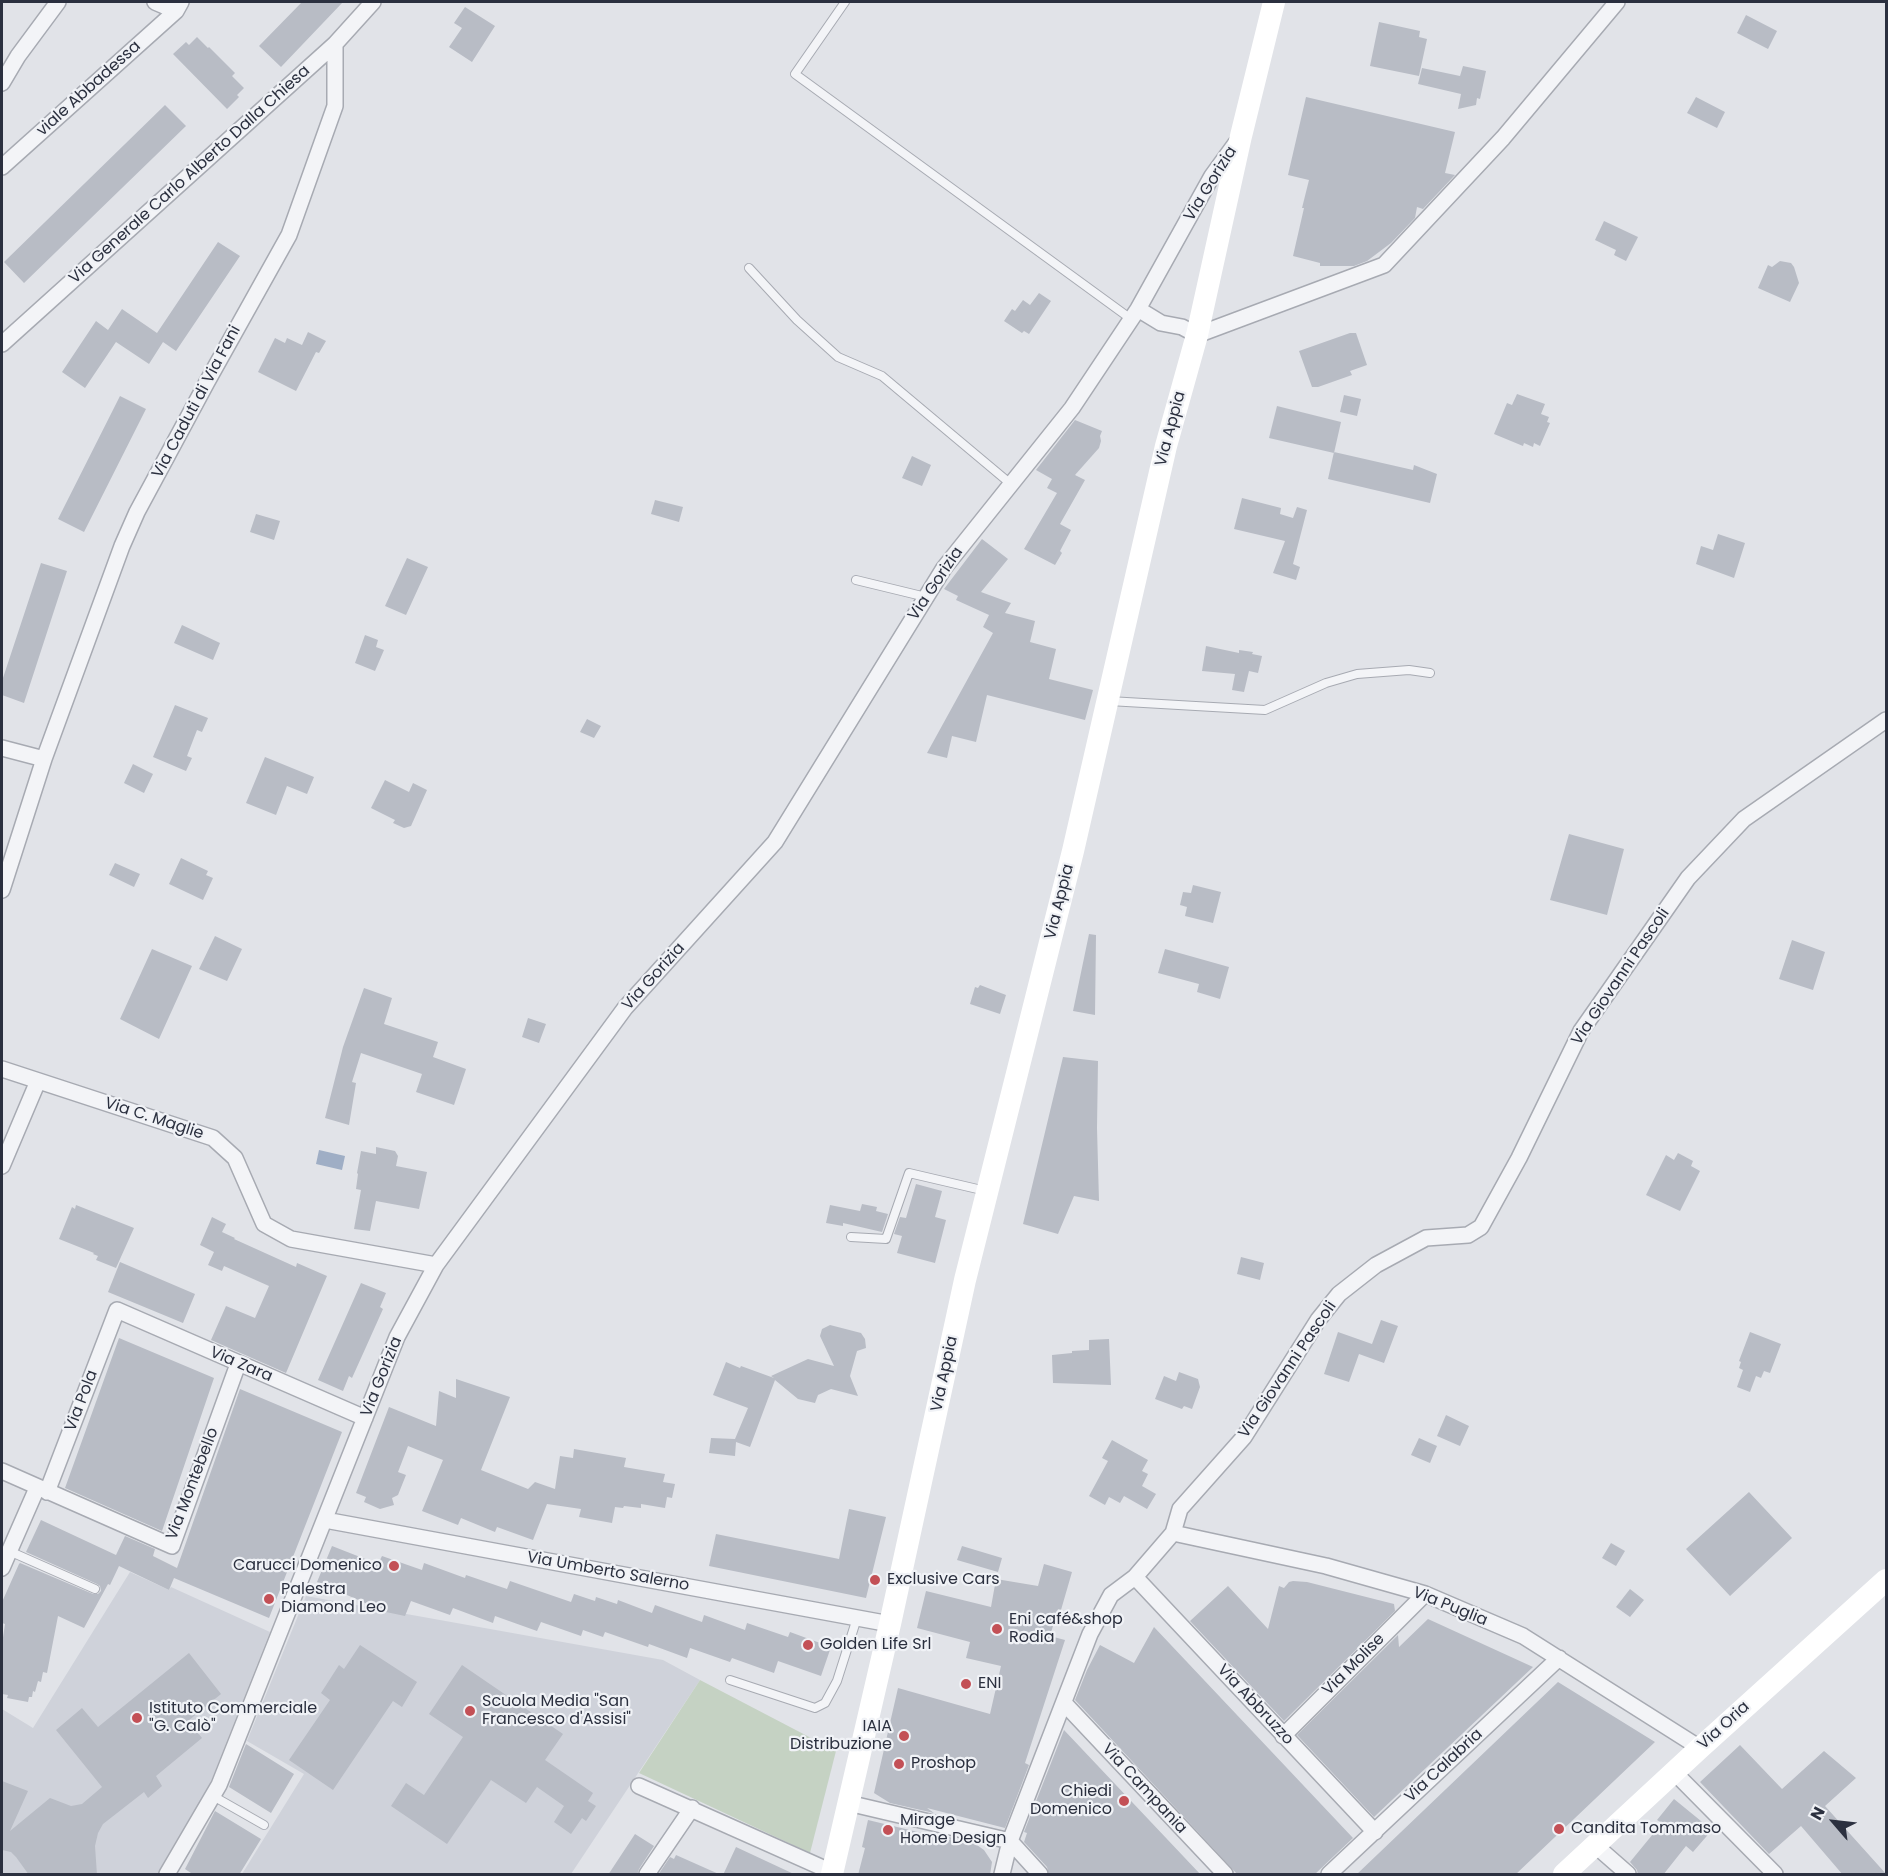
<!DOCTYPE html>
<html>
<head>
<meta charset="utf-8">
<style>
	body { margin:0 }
	#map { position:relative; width:1888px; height:1876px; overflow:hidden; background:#e1e3e8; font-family:Poppins,sans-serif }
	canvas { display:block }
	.frame { position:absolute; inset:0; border:3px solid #2b303f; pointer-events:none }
	.north { position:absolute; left:1804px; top:1792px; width:60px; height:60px; -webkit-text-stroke:4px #f0f2f6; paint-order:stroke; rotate:298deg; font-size:16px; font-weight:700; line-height:24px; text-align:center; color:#2b303f }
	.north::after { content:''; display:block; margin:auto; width:21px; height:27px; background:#2b303f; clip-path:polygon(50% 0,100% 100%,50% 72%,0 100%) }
</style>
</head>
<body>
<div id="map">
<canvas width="1888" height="1876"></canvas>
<div class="frame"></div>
<div class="north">N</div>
</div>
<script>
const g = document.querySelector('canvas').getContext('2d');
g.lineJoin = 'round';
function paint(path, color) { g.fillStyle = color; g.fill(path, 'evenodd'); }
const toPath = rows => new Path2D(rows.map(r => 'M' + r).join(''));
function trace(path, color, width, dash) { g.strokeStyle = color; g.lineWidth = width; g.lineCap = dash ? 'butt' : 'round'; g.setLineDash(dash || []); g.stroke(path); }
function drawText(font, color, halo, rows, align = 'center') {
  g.font = font + ' Poppins,sans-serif'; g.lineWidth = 4.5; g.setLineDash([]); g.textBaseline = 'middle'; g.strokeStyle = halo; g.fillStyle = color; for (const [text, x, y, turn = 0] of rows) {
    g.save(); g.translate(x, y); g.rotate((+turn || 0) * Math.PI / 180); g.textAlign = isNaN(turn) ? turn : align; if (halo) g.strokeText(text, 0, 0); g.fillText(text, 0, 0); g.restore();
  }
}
paint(toPath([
	[130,1572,169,1590,171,1587,270,1632,209,1786,160,1874,2,1874,2,1709,33,1728],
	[306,1596,663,1660,700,1680,571,1874,242,1874,304,1774,247,1741]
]), '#cfd2da');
paint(toPath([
	[700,1680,836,1751,810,1853,639,1773]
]), '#c5d2c3');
paint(toPath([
	[319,1150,345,1156,342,1170,316,1164]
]), '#9faec5');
paint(toPath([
	[302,2,343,2,281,67,259,46],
	[465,7,495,26,472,62,449,47,462,28,454,23],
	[1746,15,1777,31,1768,49,1737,33],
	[1379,22,1420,31,1419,37,1427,39,1419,76,1370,66],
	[197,37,208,48,209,47,235,73,232,76,244,88,237,95,239,97,227,109,173,54,186,42,189,45],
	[1463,66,1486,71,1480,99,1477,98,1476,105,1458,109,1461,94,1418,84,1422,68,1460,76],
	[1306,97,1455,132,1445,173,1455,175,1423,209,1417,207,1415,218,1391,243,1367,261,1354,266,1320,266,1320,263,1293,256,1304,208,1302,208,1309,180,1288,175],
	[1696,97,1725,112,1717,128,1687,113],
	[165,105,186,126,24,283,4,262],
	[1604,221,1638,237,1626,261,1614,255,1616,250,1595,240],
	[218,242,240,256,176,351,163,342,149,364,116,342,85,388,62,372,96,321,108,330,122,309,157,333],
	[1780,261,1791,263,1794,267,1799,283,1790,302,1758,288,1768,265,1772,267],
	[1039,293,1051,301,1029,334,1024,331,1022,333,1004,321,1012,309,1015,311,1023,300,1030,305],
	[308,332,326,341,319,353,316,352,296,391,258,372,275,338,285,343,287,338,302,345],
	[1350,333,1356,333,1367,365,1350,371,1352,375,1318,387,1312,387,1299,351],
	[1517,394,1545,404,1541,414,1549,417,1547,422,1550,423,1540,446,1534,443,1533,447,1524,443,1523,446,1494,434,1507,403,1512,405],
	[1344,395,1361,399,1357,416,1340,412],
	[120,396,146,409,84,532,58,519],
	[1277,406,1341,422,1334,453,1269,438],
	[1075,420,1102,431,1100,436,1101,441,1099,448,1075,475,1085,480,1060,524,1071,530,1060,551,1062,553,1055,565,1024,549,1057,493,1047,488,1052,479,1036,470],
	[1334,452,1413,470,1414,465,1437,474,1430,503,1328,479],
	[912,456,931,465,922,486,902,478],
	[1242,498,1281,508,1280,514,1293,518,1297,507,1307,510,1293,564,1300,567,1296,580,1273,573,1285,541,1234,529],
	[655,500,683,507,679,522,651,514],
	[256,514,280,521,274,540,250,532],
	[1718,534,1745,543,1734,578,1696,564,1701,546,1713,550],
	[982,539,1008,559,981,592,1011,603,1005,613,1035,621,1030,642,1056,649,1049,679,1093,690,1085,720,987,695,976,742,952,736,947,758,927,753,993,633,983,627,989,615,956,600,958,596,944,589],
	[407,558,428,567,406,615,385,606],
	[41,563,67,571,24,703,2,695,2,681],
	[182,625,220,643,213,660,174,643],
	[365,635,378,640,376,647,384,650,375,671,355,663],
	[1206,646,1239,653,1239,650,1253,652,1252,654,1262,656,1258,673,1249,671,1244,692,1232,690,1235,674,1202,671],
	[175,705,208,718,202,732,197,730,187,756,192,758,186,771,153,757],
	[587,719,601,726,594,738,580,732],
	[265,757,314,777,307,794,287,786,276,815,246,803],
	[133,764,153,774,144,793,124,783],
	[385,780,409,792,413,783,427,790,411,826,404,828,393,823,395,820,371,808],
	[1569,834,1624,849,1607,915,1550,900],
	[181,858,208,871,206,875,213,878,203,900,169,884],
	[115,863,140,874,134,887,109,875],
	[1193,885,1221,892,1213,923,1185,916,1187,907,1180,905,1183,892,1191,893],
	[1089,934,1096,935,1095,1015,1073,1011],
	[215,936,242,949,227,981,199,969],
	[1792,940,1825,952,1813,990,1779,979],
	[152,949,192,966,159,1039,120,1019],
	[1165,949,1229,967,1220,999,1197,992,1199,984,1158,973],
	[980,985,1006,995,1000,1014,970,1004,975,987,978,988],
	[364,988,392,998,384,1024,438,1042,433,1057,466,1069,454,1105,416,1092,422,1074,361,1053,352,1082,356,1083,349,1125,325,1118,343,1047],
	[528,1018,546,1024,539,1043,522,1037],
	[1063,1057,1098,1061,1097,1128,1099,1201,1074,1196,1058,1234,1023,1224],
	[376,1147,395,1151,398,1156,396,1166,427,1172,419,1209,376,1201,370,1231,354,1229,361,1190,356,1189,358,1174,357,1173,361,1151,376,1154],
	[1678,1153,1693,1161,1691,1166,1700,1171,1680,1211,1646,1195,1666,1155,1674,1160],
	[916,1184,942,1191,935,1217,946,1220,935,1263,897,1253,902,1236,894,1234,900,1217,906,1218],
	[862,1204,877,1207,876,1211,888,1214,882,1232,843,1223,843,1226,826,1223,830,1205,860,1211],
	[76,1205,134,1228,116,1268,96,1260,98,1256,93,1254,94,1253,59,1239,72,1207,75,1209],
	[212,1217,226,1224,222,1232,235,1238,234,1239,296,1267,297,1263,327,1276,286,1373,211,1340,226,1306,255,1318,269,1286,224,1266,222,1271,208,1265,214,1252,200,1245],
	[1241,1257,1264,1263,1260,1280,1237,1274],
	[120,1262,195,1294,183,1323,108,1292],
	[361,1283,386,1293,380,1307,383,1309,366,1347,352,1378,349,1376,343,1391,318,1380],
	[1381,1320,1398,1326,1384,1363,1359,1354,1349,1382,1324,1374,1338,1332,1372,1344],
	[830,1325,861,1333,865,1339,866,1348,857,1351,850,1376,858,1396,831,1389,818,1395,815,1403,798,1399,775,1380,750,1447,736,1442,735,1456,709,1453,711,1438,735,1439,748,1408,713,1395,726,1362,740,1368,741,1366,774,1378,771,1376,808,1359,834,1366,820,1336,822,1329],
	[1750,1332,1781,1344,1770,1373,1764,1371,1761,1378,1756,1376,1750,1392,1737,1387,1743,1370,1739,1368,1741,1362,1739,1361],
	[119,1338,214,1378,162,1531,65,1488],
	[1109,1339,1111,1385,1053,1383,1052,1355,1072,1353,1072,1351,1089,1350,1089,1340],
	[1179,1372,1198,1379,1200,1387,1192,1409,1184,1406,1182,1409,1155,1399,1164,1376,1176,1381],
	[456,1379,510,1397,481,1470,528,1489,535,1482,555,1489,560,1456,573,1458,574,1449,626,1458,624,1467,665,1474,663,1482,675,1484,672,1498,667,1497,665,1508,641,1504,641,1508,624,1506,623,1508,615,1507,612,1523,579,1517,581,1509,547,1504,533,1540,497,1527,495,1532,461,1518,458,1525,422,1511,443,1460,408,1446,398,1472,406,1475,398,1495,392,1498,394,1505,380,1509,364,1502,366,1497,356,1493,389,1407,436,1426,439,1391,456,1398],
	[240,1389,342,1432,269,1618,174,1578,169,1590,119,1566,110,1585,108,1584,84,1628,58,1616,47,1673,43,1672,41,1682,38,1681,35,1692,33,1691,32,1697,29,1697,28,1702,7,1698,8,1695,2,1694,2,1644,5,1624,2,1623,2,1602,19,1564,20,1563,93,1594,98,1594,101,1591,100,1586,97,1584,26,1552,41,1520,116,1555,125,1536,155,1549,153,1556,177,1568],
	[1446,1415,1469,1426,1460,1446,1437,1436],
	[1419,1438,1437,1446,1430,1463,1411,1455],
	[1112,1440,1148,1460,1142,1471,1148,1474,1142,1486,1156,1494,1147,1509,1124,1496,1120,1503,1109,1497,1105,1505,1089,1496,1108,1461,1102,1458],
	[1749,1492,1792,1538,1730,1596,1686,1549],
	[849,1509,886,1517,866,1598,709,1566,716,1534,839,1559],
	[1611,1543,1625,1551,1616,1566,1602,1558],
	[332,1546,378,1564,382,1556,422,1570,424,1563,465,1578,466,1575,507,1589,510,1581,571,1602,574,1594,595,1601,596,1597,617,1604,618,1600,652,1613,655,1605,702,1622,704,1615,745,1630,747,1623,788,1637,790,1632,831,1647,821,1676,778,1661,774,1673,732,1658,730,1662,690,1648,687,1658,649,1644,648,1647,605,1632,603,1637,583,1630,581,1636,541,1622,537,1631,495,1616,493,1623,453,1608,450,1615,411,1601,405,1616,386,1612,317,1582],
	[962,1546,1002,1558,998,1572,957,1560],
	[1044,1564,1072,1572,1061,1610,1058,1609,1050,1636,1065,1640,1025,1763,1029,1765,1005,1828,927,1808,934,1813,890,1803,874,1793,898,1688,990,1714,1001,1666,966,1658,970,1642,917,1628,926,1591,991,1607,996,1579,1038,1586],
	[1293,1581,1307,1582,1394,1604,1395,1611,1284,1721,1190,1621,1228,1586,1268,1629,1279,1586,1284,1588,1289,1582],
	[1630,1589,1644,1600,1630,1617,1616,1607],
	[1428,1619,1533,1667,1374,1817,1297,1735,1398,1635,1399,1647],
	[1154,1627,1353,1838,1314,1875,1238,1875,1075,1700,1087,1670,1100,1645,1134,1663],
	[360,1645,417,1682,402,1707,393,1701,333,1790,289,1760,330,1700,321,1693,339,1665,344,1669],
	[189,1653,221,1694,188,1721,202,1738,156,1776,162,1786,148,1798,144,1792,103,1824,98,1833,95,1846,97,1875,29,1875,16,1857,11,1852,2,1850,2,1781,28,1791,10,1831,50,1798,71,1806,82,1804,102,1787,56,1730,82,1708,98,1727],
	[462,1665,563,1734,545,1760,593,1793,588,1801,596,1806,586,1821,582,1818,571,1834,554,1822,564,1806,537,1787,526,1803,491,1780,447,1844,391,1806,406,1783,424,1795,463,1737,429,1714],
	[1558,1682,1655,1742,1515,1875,1356,1875],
	[1064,1730,1201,1875,1049,1875,1047,1867,1024,1842,1027,1833,1024,1832],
	[246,1744,294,1774,271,1813,229,1787],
	[1740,1745,1782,1789,1824,1751,1856,1778,1825,1806,1887,1875,1843,1875,1801,1826,1769,1854,1700,1782],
	[1674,1799,1712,1830,1693,1852,1686,1846,1663,1875,1638,1875,1637,1870,1630,1862,1662,1823,1657,1820],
	[215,1811,261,1839,239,1875,194,1875,185,1869],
	[868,1820,951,1840,945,1836,974,1843,984,1850,992,1862,990,1875,858,1875,865,1848,862,1847],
	[635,1834,654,1846,639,1869,637,1875,608,1875],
	[736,1847,796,1875,723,1875],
	[676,1855,721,1875,658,1875,670,1857,674,1859]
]), '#b8bcc5');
const service = toPath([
	[845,2,795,74,1131,319],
	[749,268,797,320,838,357,882,376,1012,485],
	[856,580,926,597],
	[1109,701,1265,710,1326,683,1357,674,1409,670,1430,673],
	[851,1237,886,1239,909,1173,986,1191],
	[9,1551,95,1589],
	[730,1680,815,1708,825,1703,837,1681,857,1618],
	[213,1796,264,1825]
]);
const minor = toPath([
	[155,2,176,11],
	[2,83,18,56,58,2],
	[2,167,176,11,181,2],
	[1138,309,1161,323,1182,327,1197,335,1384,265,1503,138,1617,2],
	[2,344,335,44,373,2],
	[2,748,44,759],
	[2,890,44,759,122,546,137,512,207,382,289,235,335,106,335,44],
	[2,1069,213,1138,235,1158,264,1224,291,1239,436,1265],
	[2,1166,38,1081],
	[2,1471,172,1546,238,1364],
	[47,1492,117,1310,365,1418],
	[325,1520,890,1624],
	[1173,1533,1326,1566,1425,1594,1523,1636,1700,1748],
	[2,1568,37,1488],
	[1135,1577,1375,1832],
	[1064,1703,1225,1874],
	[1283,1736,1425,1594],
	[1674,1772,1775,1874],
	[639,1786,832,1872],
	[848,1803,1010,1841,1040,1874],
	[1596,1846,1628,1874],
	[167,1874,219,1785,397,1337,436,1265,625,1008,775,842,944,568,1072,408,1138,309,1212,176,1236,143],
	[647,1874,692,1808],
	[1002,1874,1010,1841,1090,1634,1111,1595,1135,1577,1173,1533,1180,1509,1244,1437,1318,1320,1339,1294,1376,1265,1426,1238,1468,1235,1481,1227,1519,1158,1581,1031,1688,878,1744,819,1886,720],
	[1329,1874,1559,1658]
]);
trace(service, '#a7aab2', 10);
trace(minor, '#a7aab2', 18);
trace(service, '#f3f4f7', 8);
trace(minor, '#f3f4f7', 15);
trace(toPath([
	[832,1874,890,1624,965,1280,1073,851,1166,446,1197,335,1241,136,1274,2],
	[1564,1874,1700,1748,1886,1580]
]), '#fff', 22);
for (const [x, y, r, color] of [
	[394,1566,6,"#c35056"],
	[875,1580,6,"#c35056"],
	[269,1599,6,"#c35056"],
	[997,1629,6,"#c35056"],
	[808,1645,6,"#c35056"],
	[966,1684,6,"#c35056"],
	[470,1711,6,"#c35056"],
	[137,1718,6,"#c35056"],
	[904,1736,6,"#c35056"],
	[899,1764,6,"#c35056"],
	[1124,1801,6,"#c35056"],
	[1559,1829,6,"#c35056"],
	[888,1830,6,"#c35056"]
]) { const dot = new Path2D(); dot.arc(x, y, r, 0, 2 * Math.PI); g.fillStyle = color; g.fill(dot); trace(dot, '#f0f2f6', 2); }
drawText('16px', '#2b303f', '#f0f2f6', [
	["viale Abbadessa",89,89,-42],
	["Via Generale Carlo Alberto Dalla Chiesa",190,175,-42],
	["Via Gorizia",1211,184,-58],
	["Via Caduti di Via Fani",197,402,-62],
	["Via Appia",1171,429,-75],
	["Via Gorizia",936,584,-56],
	["Via Appia",1060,902,-76],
	["Via Gorizia",654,977,-48],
	["Via Giovanni Pascoli",1621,977,-56],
	["Via C. Maglie",154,1119,18],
	["Via Zara",241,1365,23],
	["Via Giovanni Pascoli",1288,1370,-56],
	["Via Appia",945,1374,-78],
	["Via Gorizia",382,1377,-68],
	["Via Pola",82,1401,-69],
	["Via Montebello",193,1484,-69],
	["Via Umberto Salerno",608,1572,10],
	["Via Puglia",1450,1607,22],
	["Via Molise",1354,1665,-45],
	["Via Abbruzzo",1255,1705,47],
	["Via Oria",1724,1726,-42],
	["Via Calabria",1444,1766,-43],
	["Via Campania",1144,1789,47]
]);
drawText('16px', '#2b303f', '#f0f2f6', [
	["Carucci Domenico",382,1566,"right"],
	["Exclusive Cars",887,1580],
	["Palestra",281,1590],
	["Diamond Leo",281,1608],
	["Eni café&shop",1009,1620],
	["Rodia",1009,1638],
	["Golden Life Srl",820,1645],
	["ENI",978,1684],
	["Scuola Media \"San",482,1702],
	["Francesco d'Assisi\"",482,1720],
	["Istituto Commerciale",149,1709],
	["\"G. Calò\"",149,1727],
	["IAIA",892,1727,"right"],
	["Distribuzione",892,1745,"right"],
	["Proshop",911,1764],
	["Chiedi",1112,1792,"right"],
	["Domenico",1112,1810,"right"],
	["Mirage",900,1821],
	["Home Design",900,1839],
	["Candita Tommaso",1571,1829]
], 'left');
</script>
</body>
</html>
